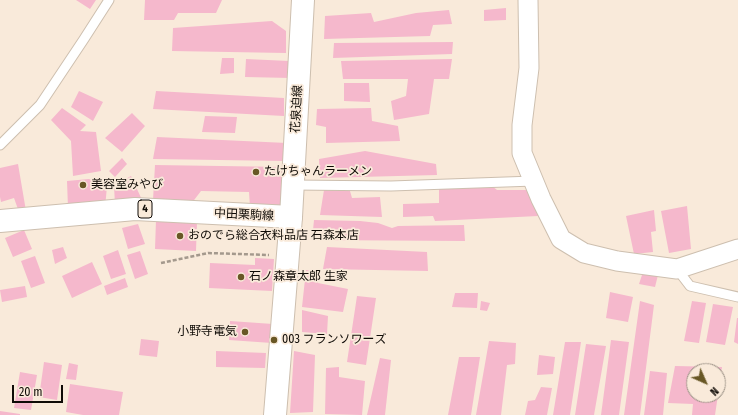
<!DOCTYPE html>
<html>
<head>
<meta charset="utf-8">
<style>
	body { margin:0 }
	#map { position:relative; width:738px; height:415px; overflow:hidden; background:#f9eada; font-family:"Fira Sans Condensed",sans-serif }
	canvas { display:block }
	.north { position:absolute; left:686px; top:363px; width:40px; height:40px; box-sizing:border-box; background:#f9eada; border:1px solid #9b9185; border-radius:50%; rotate:135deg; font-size:11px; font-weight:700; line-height:16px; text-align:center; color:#0f0b06 }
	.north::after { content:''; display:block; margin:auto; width:14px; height:18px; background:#685725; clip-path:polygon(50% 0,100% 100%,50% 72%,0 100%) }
	.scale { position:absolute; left:12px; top:385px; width:51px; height:18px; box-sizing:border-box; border:2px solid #0f0b06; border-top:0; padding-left:5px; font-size:12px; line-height:14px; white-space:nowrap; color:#0f0b06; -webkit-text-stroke:3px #f9eada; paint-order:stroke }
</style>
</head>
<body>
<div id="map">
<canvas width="738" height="415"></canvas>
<div class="north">N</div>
<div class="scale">20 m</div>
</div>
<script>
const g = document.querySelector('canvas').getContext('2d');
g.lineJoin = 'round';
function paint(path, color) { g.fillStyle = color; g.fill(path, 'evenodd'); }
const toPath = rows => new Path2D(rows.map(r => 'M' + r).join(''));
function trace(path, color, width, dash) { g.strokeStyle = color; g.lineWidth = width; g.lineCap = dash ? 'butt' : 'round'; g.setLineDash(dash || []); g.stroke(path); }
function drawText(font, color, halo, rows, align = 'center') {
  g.font = font + ' "Fira Sans Condensed","Noto Sans JP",sans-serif'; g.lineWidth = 3.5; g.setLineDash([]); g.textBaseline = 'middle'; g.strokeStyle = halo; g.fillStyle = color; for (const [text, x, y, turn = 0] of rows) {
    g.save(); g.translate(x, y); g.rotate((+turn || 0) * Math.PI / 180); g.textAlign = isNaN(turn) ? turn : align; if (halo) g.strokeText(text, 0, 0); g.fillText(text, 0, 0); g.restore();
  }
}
paint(toPath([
	[76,0,96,0,90,9],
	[145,0,222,0,216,13,178,13,174,20,144,20],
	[506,8,506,20,484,21,484,10],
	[449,10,452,24,433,25,430,36,324,39,325,16,371,13,374,22,416,13],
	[272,21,286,31,286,53,172,51,173,28],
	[453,42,452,54,333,58,334,43],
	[222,58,234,58,234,73,220,74],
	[246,59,289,61,291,78,245,77],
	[452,59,449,79,434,79,429,114,394,120,391,101,406,96,408,79,343,79,341,61],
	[344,83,369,83,370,102,344,101],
	[79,91,103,102,93,121,71,107],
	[156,91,284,98,284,116,153,109],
	[62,108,86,125,80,131,96,132,101,171,73,176,71,141,51,120],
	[371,108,372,121,398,126,400,141,326,143,326,127,316,125,317,109],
	[132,113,145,126,122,152,105,138],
	[205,116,237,117,235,133,202,132],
	[157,137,287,143,285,161,153,159],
	[365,151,436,164,437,175,320,178,319,159],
	[122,158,127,164,115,177,109,171],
	[18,164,26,211,19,212,14,198,1,202,0,197,0,168],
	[155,165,286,167,285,207,250,207,249,192,201,191,191,204,153,200],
	[131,176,143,202,115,205,114,185],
	[89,179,107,186,105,208,68,208,67,181],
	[492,186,497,190,531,190,538,216,435,221,433,216,403,217,403,204,439,203,439,189],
	[324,190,350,191,352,198,380,197,382,217,320,215],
	[687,206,691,249,669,253,661,211],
	[654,210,656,231,651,232,653,252,634,254,626,216],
	[156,220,197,222,196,251,155,249],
	[314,220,360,221,378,223,392,228,398,226,464,225,465,241,312,240],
	[138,224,145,244,128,249,122,228],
	[24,230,32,249,13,257,5,238],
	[63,247,67,258,55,264,52,250],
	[327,247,427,252,428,271,323,269],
	[118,250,126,274,111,279,103,256],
	[140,251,148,274,135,279,127,255],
	[35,256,45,283,31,288,21,261],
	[255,258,274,259,272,291,209,288,210,263,255,265],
	[92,262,102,284,72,298,62,276],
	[644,269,659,271,655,287,639,284],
	[306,270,319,272,318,283,348,289,343,312,302,307],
	[125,278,128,287,107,295,104,286],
	[25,286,27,297,2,302,0,290],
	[610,292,633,297,628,322,606,318],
	[455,293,478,293,477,308,452,307],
	[357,296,376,298,366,365,347,362],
	[481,301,490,303,487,311,480,310],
	[640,301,654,305,640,415,624,415],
	[692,301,706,303,699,343,684,341],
	[713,304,733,307,725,345,706,342],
	[302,310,328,316,327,334,302,332],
	[737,318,738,318,738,344,734,342],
	[230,321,273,324,272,343,229,340],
	[141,339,159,341,157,357,139,355],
	[611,340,629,342,619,415,601,415],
	[489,341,516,343,515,364,507,365,501,415,476,415],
	[565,342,581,342,570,415,553,415],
	[586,344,606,346,594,415,575,415],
	[216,351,266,353,265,368,216,367],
	[294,351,315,355,313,412,290,413],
	[539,355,555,357,553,374,537,375],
	[459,357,480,357,471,415,448,415],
	[380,358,391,360,385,415,367,415],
	[44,362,62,365,57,400,39,397],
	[69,363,78,365,76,380,66,379],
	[675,366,722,367,719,388,718,371,694,371,694,395,718,395,715,415,692,415,693,404,668,403],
	[339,367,339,377,365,381,362,415,325,414,326,368],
	[650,371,667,373,663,415,644,415],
	[20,372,37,375,31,410,14,408],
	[70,384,123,392,119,415,83,415,66,412],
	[541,387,552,388,547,415,525,415,528,401,535,400],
	[0,411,20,414,20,415,0,415]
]), '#f5b8cc');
const service = toPath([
	[0,145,40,105,84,39,109,0],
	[293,185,391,186,534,181],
	[677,269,690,286,738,297]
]);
const minor = toPath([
	[528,0,529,68,522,125,522,153,541,199,561,239,584,253,617,261,677,269,738,249]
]);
const secondary = toPath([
	[291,217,303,0]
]);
const primary = toPath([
	[0,221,135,209,291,217,275,415]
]);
trace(service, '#cdbfaf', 11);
trace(minor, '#cdbfaf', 21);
trace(secondary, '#cdbfaf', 24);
trace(primary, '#cdbfaf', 24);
trace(toPath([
	[161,263,208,253,269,255]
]), '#a4998d', 2.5, [4, 2]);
trace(service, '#fff', 9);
trace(minor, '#fff', 19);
trace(secondary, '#fff', 22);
trace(primary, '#fff', 22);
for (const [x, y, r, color] of [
	[256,172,4,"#685725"],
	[83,185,4,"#685725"],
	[180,236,4,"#685725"],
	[241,277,4,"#685725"],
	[245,332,4,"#685725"],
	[274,340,4,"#685725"]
]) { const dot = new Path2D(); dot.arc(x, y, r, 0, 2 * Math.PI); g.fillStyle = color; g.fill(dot); trace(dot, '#f9eada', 1.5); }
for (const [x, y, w] of [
	[145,209,14]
]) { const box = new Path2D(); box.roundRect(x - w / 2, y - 9, w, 18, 3); g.fillStyle = '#f9eada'; g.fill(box); trace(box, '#0f0b06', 1); }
drawText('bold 11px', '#0f0b06', null, [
	["4",145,209]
]);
drawText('12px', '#0f0b06', '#f9eada', [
	["花泉迫線",297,109,-87],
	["中田栗駒線",244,215,3]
]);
drawText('12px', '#0f0b06', '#f9eada', [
	["たけちゃんラーメン",264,172],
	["美容室みやび",91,185],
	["おのでら総合衣料品店 石森本店",188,236],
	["石ノ森章太郎 生家",249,277],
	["小野寺電気",237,332,"right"],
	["003 フランソワーズ",282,340]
], 'left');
</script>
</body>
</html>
